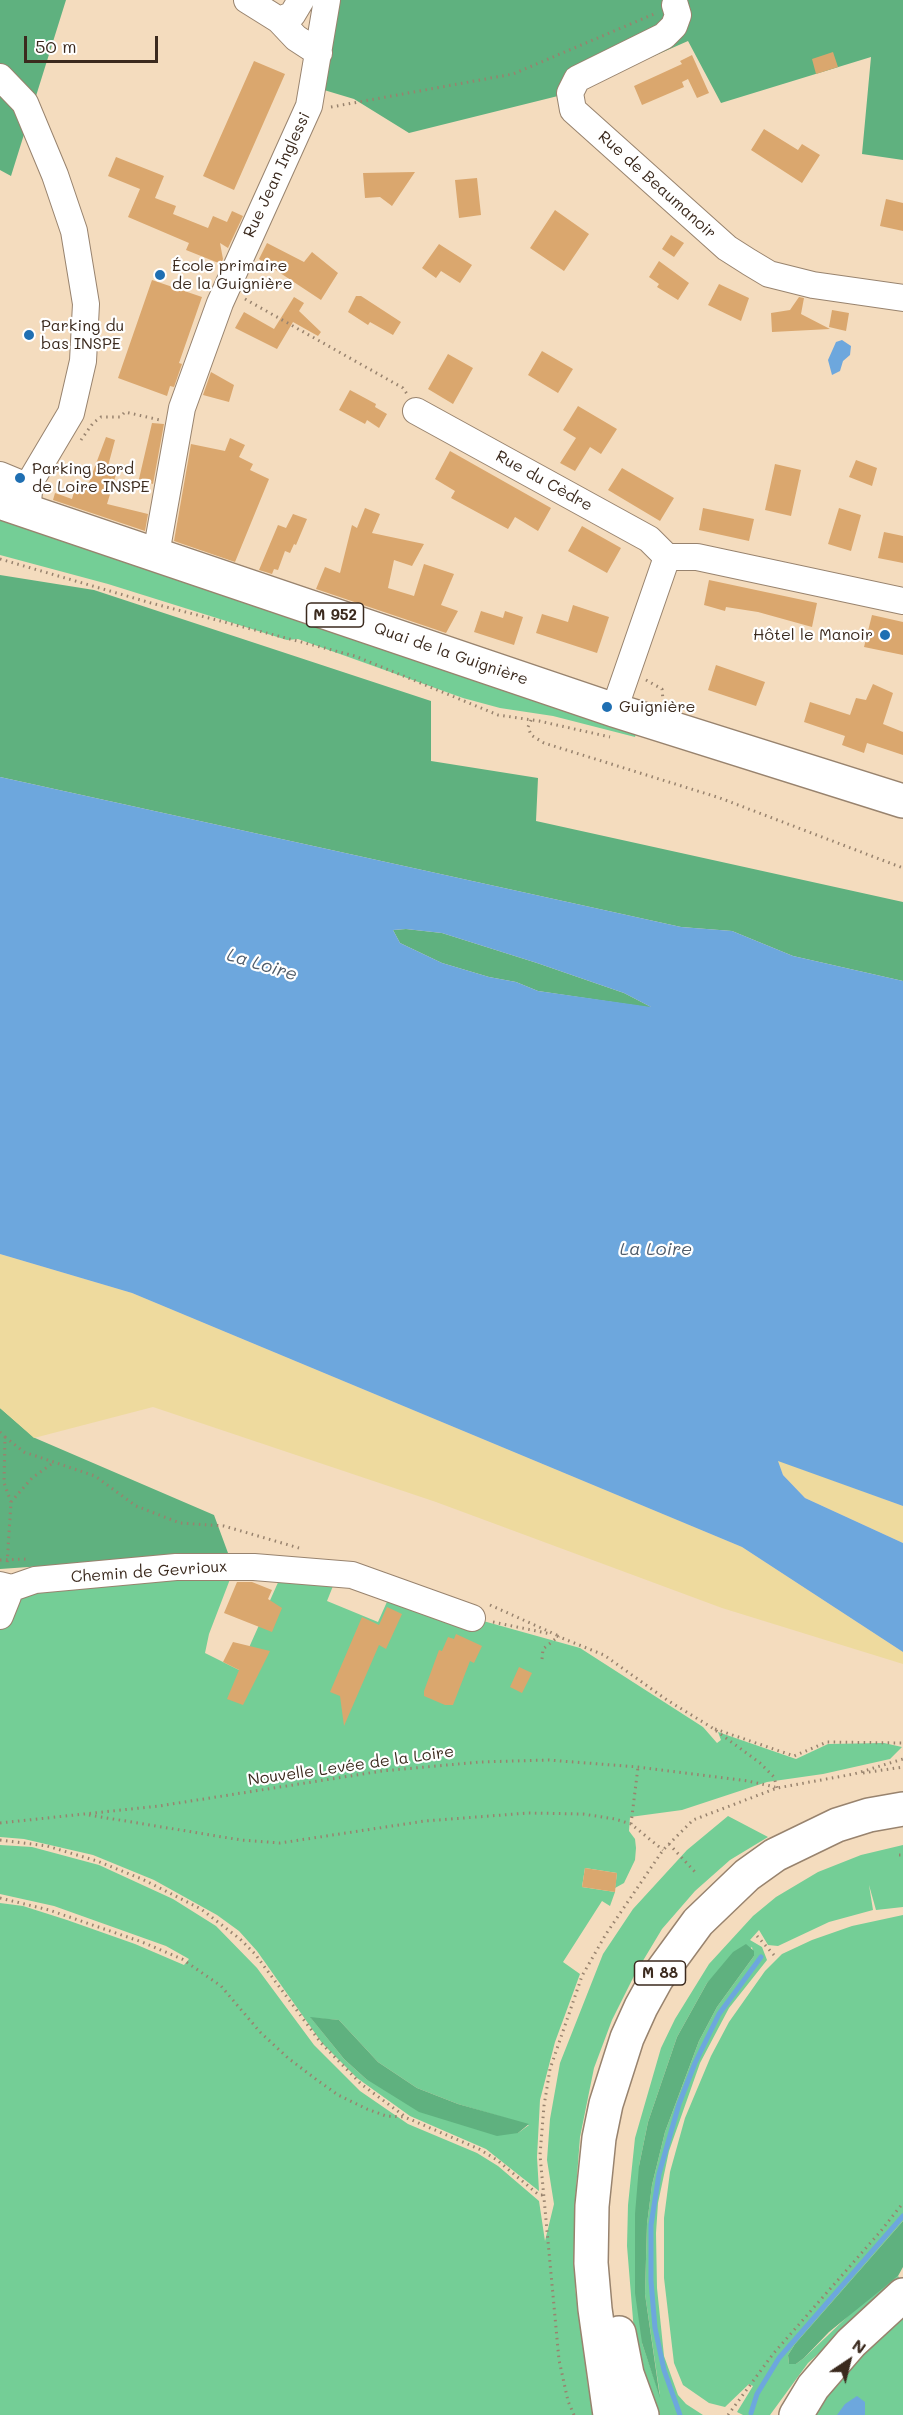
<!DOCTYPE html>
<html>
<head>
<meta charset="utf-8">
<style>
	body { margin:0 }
	#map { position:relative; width:903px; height:2415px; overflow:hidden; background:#f4dcbe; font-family:Mali,sans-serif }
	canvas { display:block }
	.north { position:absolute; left:819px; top:2331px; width:60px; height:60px; -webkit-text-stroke:4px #fff; paint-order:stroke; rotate:35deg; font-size:16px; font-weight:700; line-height:24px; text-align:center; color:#3b2a1e }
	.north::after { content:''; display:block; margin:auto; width:21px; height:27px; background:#3b2a1e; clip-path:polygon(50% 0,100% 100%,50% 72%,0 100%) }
	.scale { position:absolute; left:24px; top:36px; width:134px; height:27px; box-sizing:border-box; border:3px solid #3b2a1e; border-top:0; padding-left:8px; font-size:18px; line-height:21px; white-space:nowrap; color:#3b2a1e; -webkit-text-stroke:4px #fff; paint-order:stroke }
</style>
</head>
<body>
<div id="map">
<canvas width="903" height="2415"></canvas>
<div class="north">N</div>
<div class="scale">50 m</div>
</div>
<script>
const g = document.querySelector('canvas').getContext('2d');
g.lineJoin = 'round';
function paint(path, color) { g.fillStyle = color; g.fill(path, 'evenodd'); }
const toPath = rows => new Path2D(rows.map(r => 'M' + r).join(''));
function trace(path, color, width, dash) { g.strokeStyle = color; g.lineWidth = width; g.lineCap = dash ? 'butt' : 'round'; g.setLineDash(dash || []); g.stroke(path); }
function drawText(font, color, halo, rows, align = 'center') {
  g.font = font + ' Mali,sans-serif'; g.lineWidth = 4.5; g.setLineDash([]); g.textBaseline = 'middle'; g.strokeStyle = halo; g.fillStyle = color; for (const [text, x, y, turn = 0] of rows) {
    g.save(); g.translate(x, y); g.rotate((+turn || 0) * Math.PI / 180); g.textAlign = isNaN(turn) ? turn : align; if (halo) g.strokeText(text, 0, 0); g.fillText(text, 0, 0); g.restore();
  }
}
paint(toPath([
	[0,513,637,730,635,737,553,716,500,708,463,698,298,639,287,640,108,584,0,555],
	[232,1574,209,1634,205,1653,239,1670,280,1578,335,1581,327,1601,378,1622,390,1595,580,1648,703,1727,717,1743,721,1740,718,1732,796,1759,828,1744,884,1743,902,1747,890,1759,823,1774,767,1782,682,1810,630,1817,629,1831,635,1839,636,1848,635,1860,624,1883,615,1888,617,1873,585,1868,582,1887,615,1892,610,1906,602,1901,563,1962,580,1974,555,2042,540,2100,537,2157,539,2191,486,2149,410,2116,357,2078,322,2043,257,1951,239,1931,217,1915,154,1880,93,1855,24,1839,0,1837,0,1627,13,1606,29,1592],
	[311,2018,339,2020,378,2062,417,2088,458,2104,529,2125,518,2133,366,2079,344,2059],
	[728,1816,768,1837,730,1860,695,1891,662,1929,635,1974,612,2020,594,2068,580,2137,575,2203,575,2287,588,2386,594,2415,0,2415,0,1903,23,1906,67,1920,135,1944,184,1965,189,1959,166,1946,54,1906,0,1894,0,1845,32,1847,99,1865,173,1899,216,1926,257,1968,314,2045,360,2091,408,2124,477,2153,498,2166,539,2201,545,2241,554,2204,547,2160,550,2119,560,2063,603,1954,633,1909,687,1850],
	[903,1845,903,1907,876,1910,869,1885,873,1910,829,1922,778,1946,768,1945,759,1930,750,1940,762,1947,767,1960,729,2008,700,2063,669,2151,658,2203,656,2233,657,2288,664,2356,678,2395,686,2404,703,2415,657,2415,642,2376,635,2344,627,2246,628,2205,635,2138,661,2048,675,2019,709,1964,753,1916,776,1897,818,1872,861,1855],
	[752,1947,754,1956,717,2007,699,2041,665,2132,652,2185,647,2224,645,2294,660,2396,642,2343,639,2166,648,2122,677,2037,707,1983],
	[903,1915,903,2221,795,2344,788,2355,789,2364,796,2364,804,2358,867,2298,898,2276,901,2280,808,2363,770,2415,743,2415,737,2412,753,2386,749,2384,725,2407,709,2403,683,2385,674,2363,664,2278,664,2218,670,2172,685,2118,711,2056,729,2022,765,1971,782,1954,812,1940,852,1926],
	[903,2314,903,2415,815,2415,843,2373]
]), '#74ce96');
paint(toPath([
	[0,0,66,0,11,176,0,170],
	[327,0,903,0,903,160,862,154,871,57,721,103,688,41,570,93,409,133,354,99,314,87],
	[0,575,94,590,431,701,431,761,538,778,536,821,903,902,903,981,793,956,732,931,681,927,0,777],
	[406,929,442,933,537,963,624,993,653,1008,538,991,516,982,489,977,442,963,400,943,393,930],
	[0,1408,35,1438,214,1515,228,1553,0,1569],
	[746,1944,754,1951,754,1956,717,2007,699,2041,665,2132,652,2185,647,2224,645,2294,660,2398,642,2343,635,2293,635,2214,639,2166,648,2122,677,2037,707,1983,733,1952],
	[310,2017,339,2020,378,2062,417,2088,458,2104,529,2124,518,2133,497,2136,419,2112,366,2079,344,2059],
	[903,2221,903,2267,898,2276,829,2332,804,2358,796,2364,789,2364,788,2355,795,2344]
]), '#5fb17f');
paint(toPath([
	[0,1254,132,1293,742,1547,903,1652,903,1664,722,1608,436,1502,153,1407,34,1438,0,1408],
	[777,1460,903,1506,903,1543,805,1498,783,1475]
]), '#eeda9e');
paint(toPath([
	[842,340,851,346,850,355,843,361,840,371,832,375,828,360,836,342],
	[0,777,681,927,732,931,793,956,903,981,903,1506,778,1461,783,1475,805,1498,903,1543,903,1652,742,1547,132,1293,0,1254],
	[406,929,442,933,537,963,624,993,651,1007,538,991,516,982,489,977,442,963,400,943,393,930],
	[857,2396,865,2402,865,2415,837,2415,845,2404]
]), '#6da7dd');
trace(toPath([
	[751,2413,757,2394,779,2358,903,2216],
	[680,2415,664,2370,655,2328,651,2281,651,2225,659,2174,679,2104,695,2063,719,2014,761,1957]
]), '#6da7dd', 5);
paint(toPath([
	[833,52,838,67,816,74,812,59],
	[692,55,709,93,697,98,688,79,682,82,684,87,642,105,634,86,682,64,680,61],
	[254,61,285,74,234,190,203,176],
	[764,129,798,150,802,144,820,155,802,183,751,150],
	[116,157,164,176,155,198,176,206,173,214,208,228,213,216,227,222,232,211,243,216,228,248,220,243,223,259,221,264,186,250,189,243,128,217,140,189,108,176],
	[415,172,392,206,380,197,365,198,363,173],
	[477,178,481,215,459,218,455,180],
	[886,199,903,203,903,231,880,226],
	[555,210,589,234,564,271,530,248],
	[671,235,684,243,674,257,662,249],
	[267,243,304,262,312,252,338,273,321,300,259,259],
	[439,244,472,265,460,283,441,271,436,278,422,268],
	[659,261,689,283,678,300,657,287,659,284,649,277],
	[152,280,202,297,179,363,182,364,174,387,170,386,167,396,118,378],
	[719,284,749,298,741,321,708,305],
	[356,296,361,296,401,322,393,335,370,322,368,325,348,312],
	[294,297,304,303,299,311,321,332,318,336,293,322,277,349,235,328,244,312,274,329],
	[799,297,804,298,801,314,830,329,772,332,771,313,790,310],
	[832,310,849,313,846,331,829,327],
	[542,351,573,369,558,393,528,375],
	[448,354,473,368,453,404,428,389],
	[211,372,234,385,229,402,203,395],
	[350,390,376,404,375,407,387,414,379,428,367,420,365,424,339,410],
	[578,406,617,429,601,454,590,447,575,471,560,463,576,438,563,430],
	[152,423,164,424,153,484,139,479],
	[106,437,115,440,108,466,118,468,107,504,148,514,145,531,53,500,55,493,72,499,77,482,88,485],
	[230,438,245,445,239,457,253,464,250,470,269,479,235,562,174,541,191,444,225,451],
	[450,451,551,508,538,531,515,517,508,529,451,498,455,491,435,479],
	[856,460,877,468,872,486,849,477],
	[775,464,801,470,791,516,765,510],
	[622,468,674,498,660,521,608,490],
	[365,508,380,514,372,533,424,544,412,566,394,560,388,588,414,596,424,564,454,574,441,605,458,611,446,633,316,589,325,567,340,573,352,525,357,528],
	[703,508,754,519,749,541,699,530],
	[839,508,861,515,851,551,828,544],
	[293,514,307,519,296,545,294,544,290,553,285,551,278,570,274,569,272,574,259,570,278,525,286,528],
	[582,526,621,548,607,573,568,551],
	[884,532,903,536,903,563,878,558],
	[709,580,817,603,812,627,758,612,726,607,725,611,704,605],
	[573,605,609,617,597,653,536,633,542,614,568,622],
	[481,611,503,618,505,611,523,617,514,645,474,632],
	[872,615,903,622,903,655,864,647],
	[716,665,765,682,756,706,708,690],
	[873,684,893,693,883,724,903,732,903,755,867,743,864,753,842,745,845,736,804,722,810,702,850,715,856,698,866,700],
	[237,1582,252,1582,272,1590,268,1599,282,1608,272,1632,224,1613],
	[387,1607,402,1614,386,1649,379,1645,344,1726,340,1696,330,1692,362,1617,379,1625],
	[456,1634,482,1646,474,1663,470,1661,453,1705,445,1705,424,1696,424,1691,439,1650,442,1651,448,1637,454,1639],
	[233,1642,270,1651,243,1705,227,1699,239,1670,223,1662],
	[519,1667,532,1673,522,1693,510,1687],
	[585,1868,617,1873,615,1892,582,1887]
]), '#daa76e');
const minor = toPath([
	[247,0,279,20,296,38,319,53],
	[675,5,678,15,674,26,664,36,577,79,570,93,573,110,727,248,749,262,769,274,813,285,903,298],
	[279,20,292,15,301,0],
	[0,77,25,103,55,175,74,231,86,304,83,361,71,413,30,482,27,511],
	[416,411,649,539,667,557],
	[0,475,29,487],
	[156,554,182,408,220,303,309,106,327,0],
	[614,710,667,557,697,557,903,601],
	[0,1585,12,1588,35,1580,176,1567,254,1567,352,1575,472,1618],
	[0,1616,8,1596,2,1586]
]);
const major = toPath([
	[0,502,614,710,903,801]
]);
const highway = toPath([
	[619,2333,627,2374,642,2415],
	[610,2415,595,2309,591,2263,592,2206,599,2138,606,2104,627,2038,641,2007,657,1978,698,1922,747,1875,775,1855,837,1825,869,1815,903,1809],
	[796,2415,813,2387,851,2343,903,2295]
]);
trace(minor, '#98836e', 28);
trace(major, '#98836e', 36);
trace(highway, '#98836e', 36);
trace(toPath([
	[331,107,513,74,654,14],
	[245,299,403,388,407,394],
	[81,440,93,423,101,417,120,417,125,412,160,420],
	[0,559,151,603,355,656,498,715,539,721,610,737],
	[646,680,662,689,663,700],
	[531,720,528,727,531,735,544,743,720,798,903,868],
	[0,1432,5,1437,4,1483,11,1502,7,1565],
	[5,1437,24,1452,95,1476,136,1506,180,1523,224,1526,299,1548],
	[11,1502,32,1478,53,1463],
	[0,1560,28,1559],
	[490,1605,559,1636],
	[493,1622,551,1634],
	[557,1636,604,1655,667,1700,711,1727,760,1763,774,1777,777,1788],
	[542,1659,543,1649,559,1636],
	[715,1729,794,1756,827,1742,903,1743],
	[863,1773,903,1767],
	[89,1815,241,1840,280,1843,425,1821,528,1813,583,1814,615,1819,631,1824,663,1850],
	[0,1823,159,1806,382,1771,480,1762,548,1760,638,1767,748,1781,775,1787],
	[631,1824,638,1767],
	[0,1840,47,1846,97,1861,142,1879,201,1909,240,1939,255,1954,321,2043,361,2084,407,2118,479,2149,497,2160,539,2195,545,2195],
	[669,1844,696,1873],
	[899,1855,903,1855],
	[0,1898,49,1910,142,1942,182,1959,221,1986,260,2032,288,2058,317,2080,338,2095,367,2109,386,2116,405,2117],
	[757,1936,774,1955],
	[574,2415,568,2401,559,2360,540,2155,544,2106,550,2069,582,1976,606,1934,663,1850,693,1820,777,1788,854,1774,903,1759],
	[728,2415,773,2354,880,2232,903,2203]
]), '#98836e', 3, [1.5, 4.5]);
trace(minor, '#fff', 26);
trace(major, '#fff', 33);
trace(highway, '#fff', 33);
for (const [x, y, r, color] of [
	[160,275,6,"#1f6fb2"],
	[29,335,6,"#1f6fb2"],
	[20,478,6,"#1f6fb2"],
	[885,635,6,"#1f6fb2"],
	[607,707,6,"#1f6fb2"]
]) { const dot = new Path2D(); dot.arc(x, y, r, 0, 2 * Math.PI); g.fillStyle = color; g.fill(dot); trace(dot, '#fff', 2); }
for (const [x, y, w] of [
	[335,615,57],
	[660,1973,51]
]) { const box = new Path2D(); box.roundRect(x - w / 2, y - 12, w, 24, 4.5); g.fillStyle = '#fff'; g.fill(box); trace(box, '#3b2a1e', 1.5); }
drawText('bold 15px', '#3b2a1e', null, [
	["M 952",335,615],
	["M 88",660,1973]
]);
drawText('16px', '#3b2a1e', '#fff', [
	["Rue Jean Inglessi",277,175,-65],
	["Rue de Beaumanoir",657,185,42],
	["Rue du Cèdre",544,481,29],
	["Quai de la Guignière",451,654,19],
	["Chemin de Gevrioux",149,1572,-4],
	["Nouvelle Levée de la Loire",351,1766,-8]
]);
drawText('16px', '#3b2a1e', '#fff', [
	["École primaire",172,266],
	["de la Guignière",172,284],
	["Parking du",41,326],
	["bas INSPE",41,344],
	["Parking Bord",32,469],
	["de Loire INSPE",32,487],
	["Hôtel le Manoir",873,635,"right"],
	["Guignière",619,707]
], 'left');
drawText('italic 18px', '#4f5c6a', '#fff', [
	["La Loire",262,965,17],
	["La Loire",656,1249]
]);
</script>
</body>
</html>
